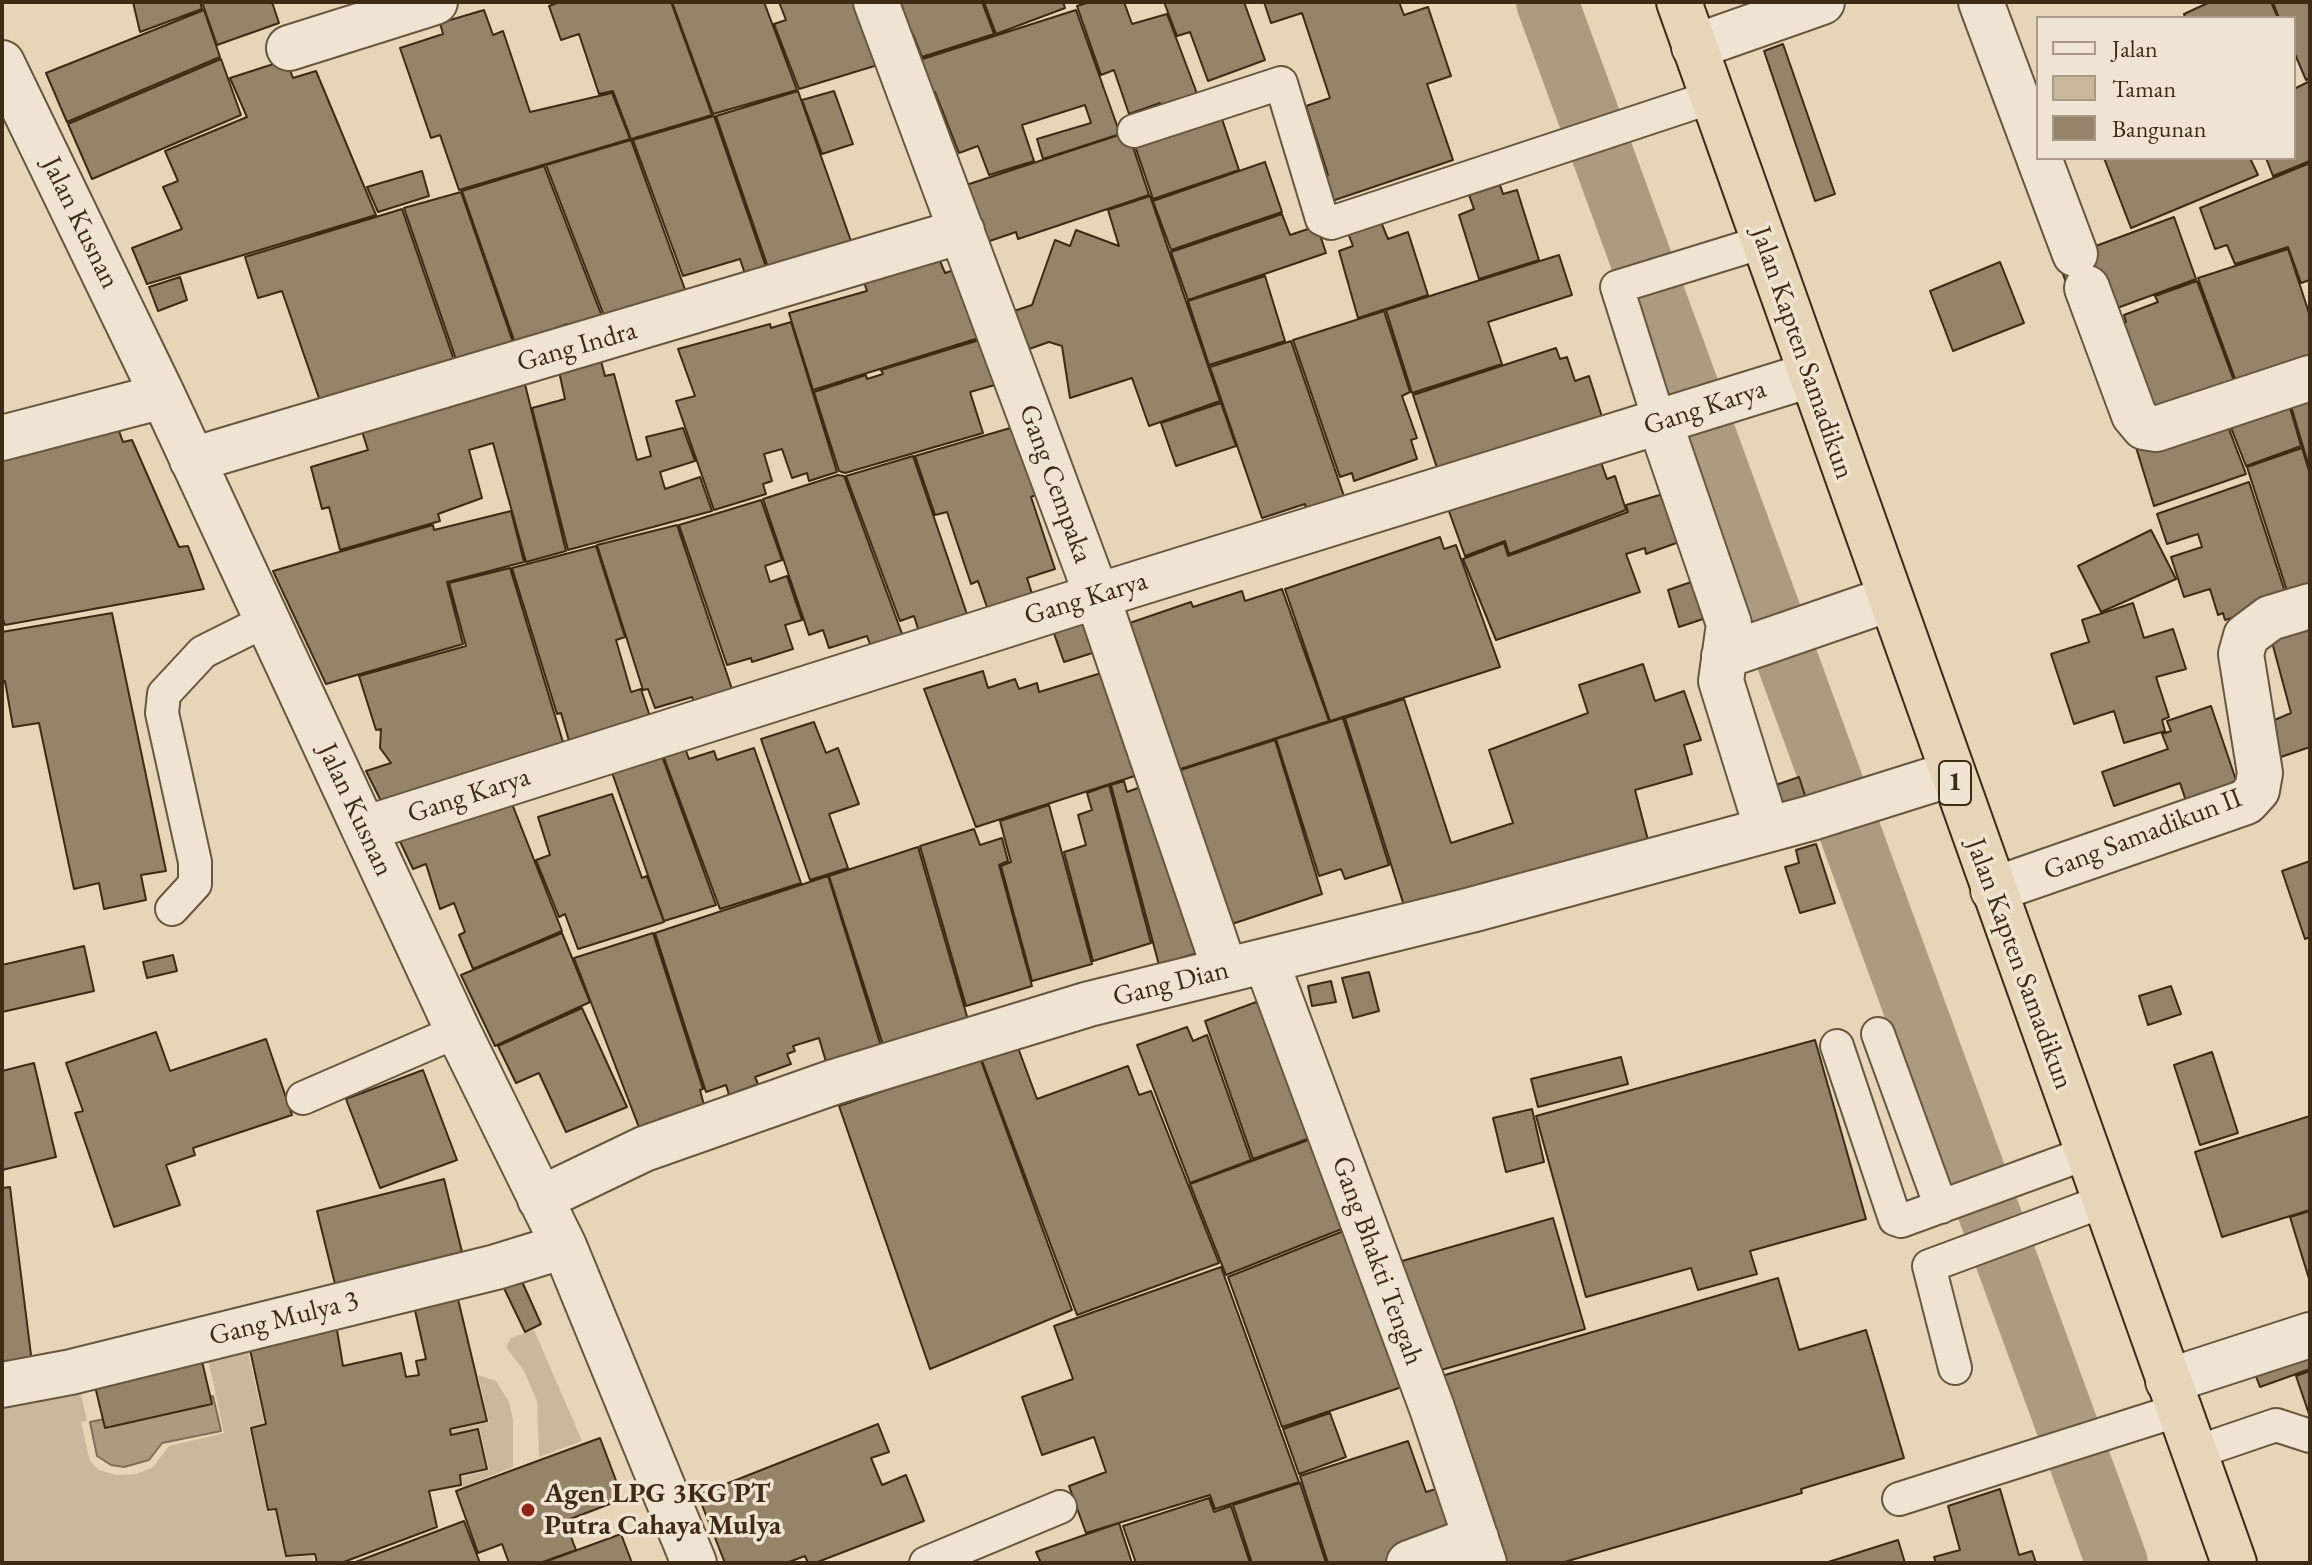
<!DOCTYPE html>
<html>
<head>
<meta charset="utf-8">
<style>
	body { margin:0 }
	#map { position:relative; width:2312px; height:1565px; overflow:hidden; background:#e7d5b8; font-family:"EB Garamond",serif }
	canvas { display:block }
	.frame { position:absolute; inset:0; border:4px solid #3d2b16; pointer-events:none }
	.legend { position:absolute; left:2036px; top:16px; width:260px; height:144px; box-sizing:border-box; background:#efe4d1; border:2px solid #a89a86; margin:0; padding:10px 14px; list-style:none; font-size:24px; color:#3d2b16 }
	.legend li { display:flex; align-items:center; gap:16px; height:40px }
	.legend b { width:40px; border:2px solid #a89a86 }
</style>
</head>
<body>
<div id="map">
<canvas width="2312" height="1565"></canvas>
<div class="frame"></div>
<ul class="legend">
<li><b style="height:10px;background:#efe4d1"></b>Jalan</li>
<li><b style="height:22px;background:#cab89c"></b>Taman</li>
<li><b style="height:22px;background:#95836a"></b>Bangunan</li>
</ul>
</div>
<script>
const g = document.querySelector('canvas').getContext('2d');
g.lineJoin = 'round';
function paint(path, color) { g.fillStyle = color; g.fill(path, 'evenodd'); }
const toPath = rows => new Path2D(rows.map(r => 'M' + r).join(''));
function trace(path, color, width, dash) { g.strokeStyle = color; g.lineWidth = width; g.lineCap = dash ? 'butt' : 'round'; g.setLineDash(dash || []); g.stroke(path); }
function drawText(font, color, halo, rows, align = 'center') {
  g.font = font + ' "EB Garamond",serif'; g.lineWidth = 7; g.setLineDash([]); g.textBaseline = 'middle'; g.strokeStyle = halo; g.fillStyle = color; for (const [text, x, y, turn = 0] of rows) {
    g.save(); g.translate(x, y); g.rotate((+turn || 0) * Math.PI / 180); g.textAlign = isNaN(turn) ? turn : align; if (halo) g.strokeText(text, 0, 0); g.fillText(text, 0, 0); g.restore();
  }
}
paint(toPath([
	[534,1330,582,1441,539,1457,537,1401,524,1371,506,1347,511,1338],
	[247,1347,264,1423,249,1427,267,1512,275,1511,285,1557,313,1556,314,1563,2,1563,2,1399,79,1385,87,1421,81,1422,90,1461,99,1470,116,1475,136,1474,153,1467,169,1446,224,1433,207,1355],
	[478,1375,496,1381,509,1402,513,1420,513,1467,463,1487,461,1477,489,1470,480,1429,452,1434,452,1430,489,1422]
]), '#cab89c');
const water = toPath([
	[213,1396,221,1431,162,1443,149,1460,124,1467,111,1465,97,1456,90,1422,213,1396]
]);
paint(water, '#ad9b81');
trace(water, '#806e56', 2);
trace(toPath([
	[1547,2,2117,1563]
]), '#ad9b81', 62);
const building = toPath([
	[133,2,200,2,202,9,140,32,133,2],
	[202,2,272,2,279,23,217,45,202,2],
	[560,2,671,2,712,115,631,139,613,91,599,94,579,34,561,40,549,6,560,2],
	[672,2,764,2,797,90,713,114,672,2],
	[779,2,859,2,881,64,799,89,774,24,786,20,779,2],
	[888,2,982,2,994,34,922,57,913,34,901,38,888,2],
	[984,2,1063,2,1065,8,996,34,984,2],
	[1090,2,1124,2,1132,24,1167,14,1201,104,1165,117,1160,103,1129,114,1114,70,1101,75,1077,6,1090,2],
	[1164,2,1244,2,1265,60,1208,81,1190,32,1177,36,1164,2],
	[1264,2,1399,2,1404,15,1428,7,1451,76,1427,84,1453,160,1326,203,1317,178,1328,175,1306,106,1330,98,1302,13,1271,23,1264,2],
	[2210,2,2271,2,2278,18,2185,18,2184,14,2210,2],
	[2273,2,2310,2,2310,78,2306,80,2294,52,2294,18,2279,18,2273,2],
	[204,10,220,57,67,122,46,73,204,10],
	[484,10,493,35,503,31,530,112,612,93,630,139,459,190,440,135,431,138,400,48,443,34,440,23,484,10],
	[1076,10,1120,134,1043,159,1037,139,1091,123,1085,105,1022,125,1034,161,989,175,978,146,959,153,935,92,923,96,910,63,1076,10],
	[1783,44,1835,194,1815,201,1764,51,1783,44],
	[221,59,241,115,92,179,68,124,221,59],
	[286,60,293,78,316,71,376,215,147,284,132,248,182,229,163,187,178,181,165,151,247,117,230,78,286,60],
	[2310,81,2310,161,2273,176,2266,158,2294,158,2294,89,2310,81],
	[798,91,852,244,772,279,716,116,798,91],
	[834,91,853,144,822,154,802,100,834,91],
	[1220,113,1239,170,1153,199,1134,143,1220,113],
	[714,116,767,270,746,277,740,259,683,276,633,140,714,116],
	[1128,132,1149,195,1018,239,1016,232,978,245,957,188,1128,132],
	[631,140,687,295,608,326,546,165,631,140],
	[2104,158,2250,158,2258,175,2131,228,2104,158],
	[1265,162,1282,212,1171,250,1153,201,1265,162],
	[2310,163,2310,280,2301,283,2288,247,2235,264,2227,245,2215,249,2200,208,2310,163],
	[544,166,606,327,572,335,567,324,515,343,462,191,544,166],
	[422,171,429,196,378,212,367,187,422,171],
	[1500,185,1503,194,1517,190,1539,260,1479,279,1459,215,1474,209,1469,195,1500,185],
	[461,192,515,348,458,365,404,208,461,192],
	[1150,196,1220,401,1149,426,1132,378,1070,398,1062,346,1049,342,1029,349,1014,311,1032,305,1055,240,1070,246,1076,230,1119,246,1108,210,1150,196],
	[402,209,456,366,322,407,282,291,258,298,245,257,402,209],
	[1282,214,1290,235,1317,226,1326,253,1188,300,1171,252,1282,214],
	[2174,217,2196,279,2109,311,2070,294,2058,260,2174,217],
	[1381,222,1388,239,1408,232,1428,295,1358,318,1339,251,1353,246,1348,233,1381,222],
	[2288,249,2310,316,2310,365,2241,395,2198,278,2288,249],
	[1559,255,1572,295,1488,322,1502,364,1412,393,1386,310,1559,255],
	[940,261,945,273,960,268,985,336,813,390,789,313,867,291,864,282,940,261],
	[2000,262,2024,323,1953,351,1930,291,2000,262],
	[1265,276,1285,341,1209,365,1188,301,1265,276],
	[180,277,187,300,158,311,149,287,180,277],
	[2197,281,2237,389,2152,412,2115,326,2126,322,2124,315,2158,302,2155,296,2197,281],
	[1384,311,1410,392,1402,396,1417,438,1411,440,1417,459,1354,481,1352,473,1340,477,1293,340,1384,311],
	[791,322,837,472,809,481,807,473,792,478,782,449,764,454,772,481,763,484,766,494,714,510,676,401,695,396,678,349,770,324,771,328,791,322],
	[986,338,1002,383,970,392,983,433,845,473,839,471,814,392,866,375,867,379,883,374,881,370,986,338],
	[1291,341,1347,505,1308,517,1305,504,1262,518,1210,367,1291,341],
	[1556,348,1560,359,1567,357,1575,381,1589,376,1604,423,1439,474,1413,395,1556,348],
	[598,350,605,376,614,374,637,460,651,456,646,437,683,428,695,461,660,472,665,489,700,477,712,511,568,550,532,408,565,399,557,362,598,350],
	[523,376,566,551,526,562,493,443,469,450,482,498,438,514,440,521,340,550,329,507,322,509,311,467,368,450,359,422,523,376],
	[2310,388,2310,470,2288,396,2310,388],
	[2287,397,2301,446,2246,466,2226,415,2287,397],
	[1221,403,1236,446,1176,466,1161,423,1221,403],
	[2224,416,2246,474,2154,506,2135,444,2224,416],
	[115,420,123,442,132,440,179,547,188,546,204,589,5,625,2,617,2,445,115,420],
	[1017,426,1042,492,1031,497,1055,569,1027,578,1034,600,989,613,978,581,971,584,947,512,935,515,915,456,1017,426],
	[2302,448,2310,474,2310,598,2291,603,2247,467,2302,448],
	[1598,454,1607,479,1615,476,1626,510,1509,554,1505,541,1465,556,1445,500,1598,454],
	[913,456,970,623,921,638,914,616,900,621,846,476,913,456],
	[838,475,844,476,905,642,873,652,867,636,829,648,823,630,809,635,763,499,838,475],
	[2249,482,2288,601,2225,620,2223,613,2218,615,2210,589,2184,597,2171,557,2202,547,2198,534,2167,544,2157,514,2249,482],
	[1663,494,1679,542,1646,554,1645,548,1626,554,1640,592,1496,640,1463,559,1504,543,1508,556,1628,512,1626,505,1663,494],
	[761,500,782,560,765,566,770,582,787,576,802,620,785,625,793,649,752,662,751,658,727,665,679,525,761,500],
	[511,511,524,562,447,582,463,644,326,684,273,571,433,525,434,530,511,511],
	[677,525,734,695,696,707,692,697,655,708,648,689,643,690,597,545,677,525],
	[2151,530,2176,579,2101,612,2078,566,2151,530],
	[1440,537,1444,549,1456,545,1500,667,1330,721,1285,589,1440,537],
	[596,546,625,637,616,640,631,692,641,689,653,726,572,751,561,713,557,714,512,568,596,546],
	[510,568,566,752,382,803,366,771,391,763,380,748,381,729,376,730,359,676,466,646,449,583,510,568],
	[1700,579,1712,616,1679,627,1668,590,1700,579],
	[1282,589,1329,721,1168,773,1118,627,1191,602,1193,607,1242,591,1245,601,1282,589],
	[2133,603,2144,638,2173,629,2186,669,2156,677,2169,717,2162,720,2165,731,2124,743,2114,711,2074,724,2051,654,2089,642,2082,620,2133,603],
	[112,613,166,871,141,875,146,900,104,909,99,883,74,889,39,723,13,727,5,681,2,682,2,632,112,613],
	[2310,615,2310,747,2275,759,2265,724,2291,713,2268,627,2310,615],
	[1090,618,1102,650,1064,662,1050,622,1090,618],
	[1643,664,1655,701,1684,691,1701,740,1684,745,1692,774,1635,790,1649,844,1406,912,1345,718,1404,699,1451,843,1513,823,1489,750,1588,713,1579,685,1643,664],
	[983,671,988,688,1015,679,1019,689,1037,683,1039,692,1108,671,1144,773,976,827,924,689,983,671],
	[2211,706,2237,783,2186,801,2180,783,2114,806,2102,772,2168,749,2162,734,2171,731,2167,721,2211,706],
	[1343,718,1389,865,1345,879,1341,869,1319,876,1276,739,1343,718],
	[814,722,826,753,838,748,859,804,829,814,848,868,810,880,761,739,814,722],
	[682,740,689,759,714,751,717,760,754,748,801,883,720,909,660,747,682,740],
	[1275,740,1322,894,1220,928,1168,774,1275,740],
	[659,748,716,905,664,921,609,764,659,748],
	[1799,777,1808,805,1779,814,1770,787,1799,777],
	[1124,781,1127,792,1149,784,1203,951,1159,965,1111,785,1124,781],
	[1109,785,1151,943,1093,961,1064,852,1086,845,1078,815,1092,810,1087,793,1109,785],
	[612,794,642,878,647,876,664,922,578,949,565,914,559,917,536,860,550,855,538,817,612,794],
	[509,796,562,931,473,969,459,935,465,932,454,903,440,909,426,864,413,869,396,833,509,796],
	[1049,805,1092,964,1032,981,1001,866,1011,862,1000,821,1049,805],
	[974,829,980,845,1002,838,1008,861,999,865,1032,986,966,1006,920,846,974,829],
	[1816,844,1835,903,1800,913,1785,867,1799,863,1796,850,1816,844],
	[918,847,968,1020,883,1045,829,876,918,847],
	[2310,861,2310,937,2305,939,2282,871,2310,861],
	[828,876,881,1046,826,1062,819,1038,793,1046,795,1051,787,1054,791,1064,755,1077,758,1084,729,1095,726,1085,706,1092,655,933,828,876],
	[562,933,590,1002,495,1046,461,975,562,933],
	[653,933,703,1089,700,1090,704,1105,659,1119,660,1123,640,1130,574,958,653,933],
	[84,946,94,991,2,1012,2,965,84,946],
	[173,955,177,971,147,978,143,962,173,955],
	[1369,972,1379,1011,1353,1018,1342,978,1369,972],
	[1331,981,1336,1002,1312,1006,1308,986,1331,981],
	[2171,986,2181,1014,2148,1025,2139,996,2171,986],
	[1259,1001,1310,1138,1253,1159,1205,1021,1259,1001],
	[582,1008,627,1107,566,1132,539,1073,516,1083,498,1046,582,1008],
	[1187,1027,1193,1041,1207,1035,1251,1160,1190,1183,1137,1045,1187,1027],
	[156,1032,170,1071,266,1039,292,1115,193,1148,195,1155,166,1165,180,1205,114,1227,75,1113,83,1111,66,1063,156,1032],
	[1815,1040,1866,1219,1750,1251,1757,1274,1698,1290,1691,1268,1586,1297,1536,1116,1815,1040],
	[1017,1045,1037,1099,1128,1066,1139,1095,1151,1091,1219,1263,1077,1315,981,1058,1017,1045],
	[2212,1052,2238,1133,2200,1145,2174,1065,2212,1052],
	[1621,1057,1628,1084,1538,1107,1531,1079,1621,1057],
	[980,1058,1072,1310,930,1369,839,1106,980,1058],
	[34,1063,56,1157,2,1170,2,1071,34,1063],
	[423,1070,457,1160,380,1188,346,1099,423,1070],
	[1532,1109,1544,1162,1506,1172,1493,1118,1532,1109],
	[2310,1116,2310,1210,2222,1237,2195,1152,2310,1116],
	[1311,1139,1344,1228,1226,1275,1190,1184,1311,1139],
	[444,1179,462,1252,335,1284,317,1211,444,1179],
	[10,1187,32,1363,2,1367,2,1188,10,1187],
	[2310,1211,2310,1282,2290,1217,2310,1211],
	[1553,1218,1585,1329,1434,1372,1402,1261,1553,1218],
	[1346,1230,1405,1386,1282,1427,1228,1277,1346,1230],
	[1221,1267,1299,1482,1215,1509,1210,1495,1086,1533,1069,1486,1106,1472,1094,1437,1042,1455,1022,1397,1073,1379,1054,1326,1221,1267],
	[520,1277,541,1324,525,1332,502,1284,520,1277],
	[1778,1278,1799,1350,1866,1330,1904,1458,1801,1489,1802,1493,1561,1563,1500,1563,1438,1377,1778,1278],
	[457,1295,487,1421,450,1429,451,1435,478,1429,487,1469,460,1475,461,1485,429,1491,437,1527,341,1563,317,1563,315,1554,286,1556,276,1509,268,1510,251,1428,266,1424,249,1345,336,1324,343,1366,401,1353,406,1377,419,1375,416,1361,426,1359,414,1306,457,1295],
	[2310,1352,2310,1369,2260,1387,2254,1371,2310,1352],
	[201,1357,212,1404,105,1428,94,1382,201,1357],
	[2310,1371,2310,1417,2296,1376,2310,1371],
	[1330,1413,1346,1457,1299,1474,1283,1429,1330,1413],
	[878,1424,889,1452,871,1458,882,1485,906,1475,924,1521,815,1563,808,1563,805,1556,786,1563,725,1563,698,1495,878,1424],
	[600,1438,623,1499,565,1521,576,1550,540,1563,509,1563,502,1544,478,1553,456,1491,600,1438],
	[1408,1441,1426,1492,1446,1486,1464,1538,1395,1563,1328,1563,1300,1476,1408,1441],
	[1300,1483,1326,1563,1252,1563,1233,1505,1300,1483],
	[2000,1489,2019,1555,2032,1551,2036,1563,1936,1563,1934,1557,1960,1550,1948,1506,2000,1489],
	[1209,1498,1214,1512,1231,1506,1250,1563,1136,1563,1123,1526,1209,1498],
	[464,1521,480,1563,353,1563,464,1521],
	[1119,1523,1132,1563,1041,1563,1036,1552,1119,1523],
	[621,1534,632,1563,542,1563,621,1534],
	[1898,1540,1905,1563,1825,1563,1898,1540]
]);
paint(building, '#95836a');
trace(building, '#3d2b16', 2);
const lane = toPath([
	[1134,131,1281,83,1322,219,1331,223,1712,97],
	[1660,423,1617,287,1763,242],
	[172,909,195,884,195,862,162,713,164,694,203,652,267,620],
	[1878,1034,1941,1207],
	[1837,1046,1895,1219,1901,1221,2087,1153],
	[303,1098,458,1031],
	[1955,1368,1929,1266,2104,1201],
	[2194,1453,2276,1425,2310,1436],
	[1899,1499,2179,1410],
	[926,1563,1060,1507]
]);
const street = toPath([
	[876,2,1097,596,1225,970],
	[1981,2,2038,155],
	[1694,47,1822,2],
	[289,48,435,2],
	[2,63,163,396,458,1031,564,1246,694,1563],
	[2039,158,2075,254],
	[2087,288,2134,415,2144,427,2156,429,2310,378],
	[1660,423,1729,624,1721,681,1767,829],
	[2,438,163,396],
	[192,460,962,231],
	[1724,656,1889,599],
	[364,829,1097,596,1810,375],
	[1993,890,2246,802,2257,790,2260,773,2241,654,2246,636,2270,618,2310,606],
	[1266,961,1432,1408,1484,1563],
	[540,1199,644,1149,834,1082,1089,1004,1471,910,1811,818,1951,774],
	[2168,1381,2310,1335],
	[2,1385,71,1372,496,1267,564,1246],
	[1409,1563,1476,1538]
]);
const highway = toPath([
	[1679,2,2234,1563]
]);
trace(lane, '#68563e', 36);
trace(street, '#68563e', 48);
trace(highway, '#3d2b16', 48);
trace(lane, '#efe4d1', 32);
trace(street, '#efe4d1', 44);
trace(highway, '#e7d5b8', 44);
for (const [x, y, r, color] of [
	[528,1510,8,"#8f2418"]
]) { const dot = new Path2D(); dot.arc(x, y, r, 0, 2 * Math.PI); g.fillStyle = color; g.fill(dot); trace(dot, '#efe4d1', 3); }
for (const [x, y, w] of [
	[1955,783,32]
]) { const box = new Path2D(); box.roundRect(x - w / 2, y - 22, w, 44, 6); g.fillStyle = '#efe4d1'; g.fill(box); trace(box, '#3d2b16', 2); }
drawText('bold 26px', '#3d2b16', null, [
	["1",1955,783]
]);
drawText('28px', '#3d2b16', '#efe4d1', [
	["Jalan Kusnan",80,223,64],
	["Gang Indra",577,347,-16],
	["Jalan Kapten Samadikun",1802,353,71],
	["Gang Karya",1705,408,-18],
	["Gang Cempaka",1055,484,70],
	["Gang Karya",1086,599,-17],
	["Gang Karya",469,796,-18],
	["Jalan Kusnan",355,810,65],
	["Gang Samadikun II",2143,835,-21],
	["Jalan Kapten Samadikun",2019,964,70],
	["Gang Dian",1171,984,-14],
	["Gang Bhakti Tengah",1377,1261,70],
	["Gang Mulya 3",284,1319,-14]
]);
drawText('bold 28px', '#3d2b16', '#efe4d1', [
	["Agen LPG 3KG PT",544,1494],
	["Putra Cahaya Mulya",544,1526]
], 'left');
</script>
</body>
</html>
